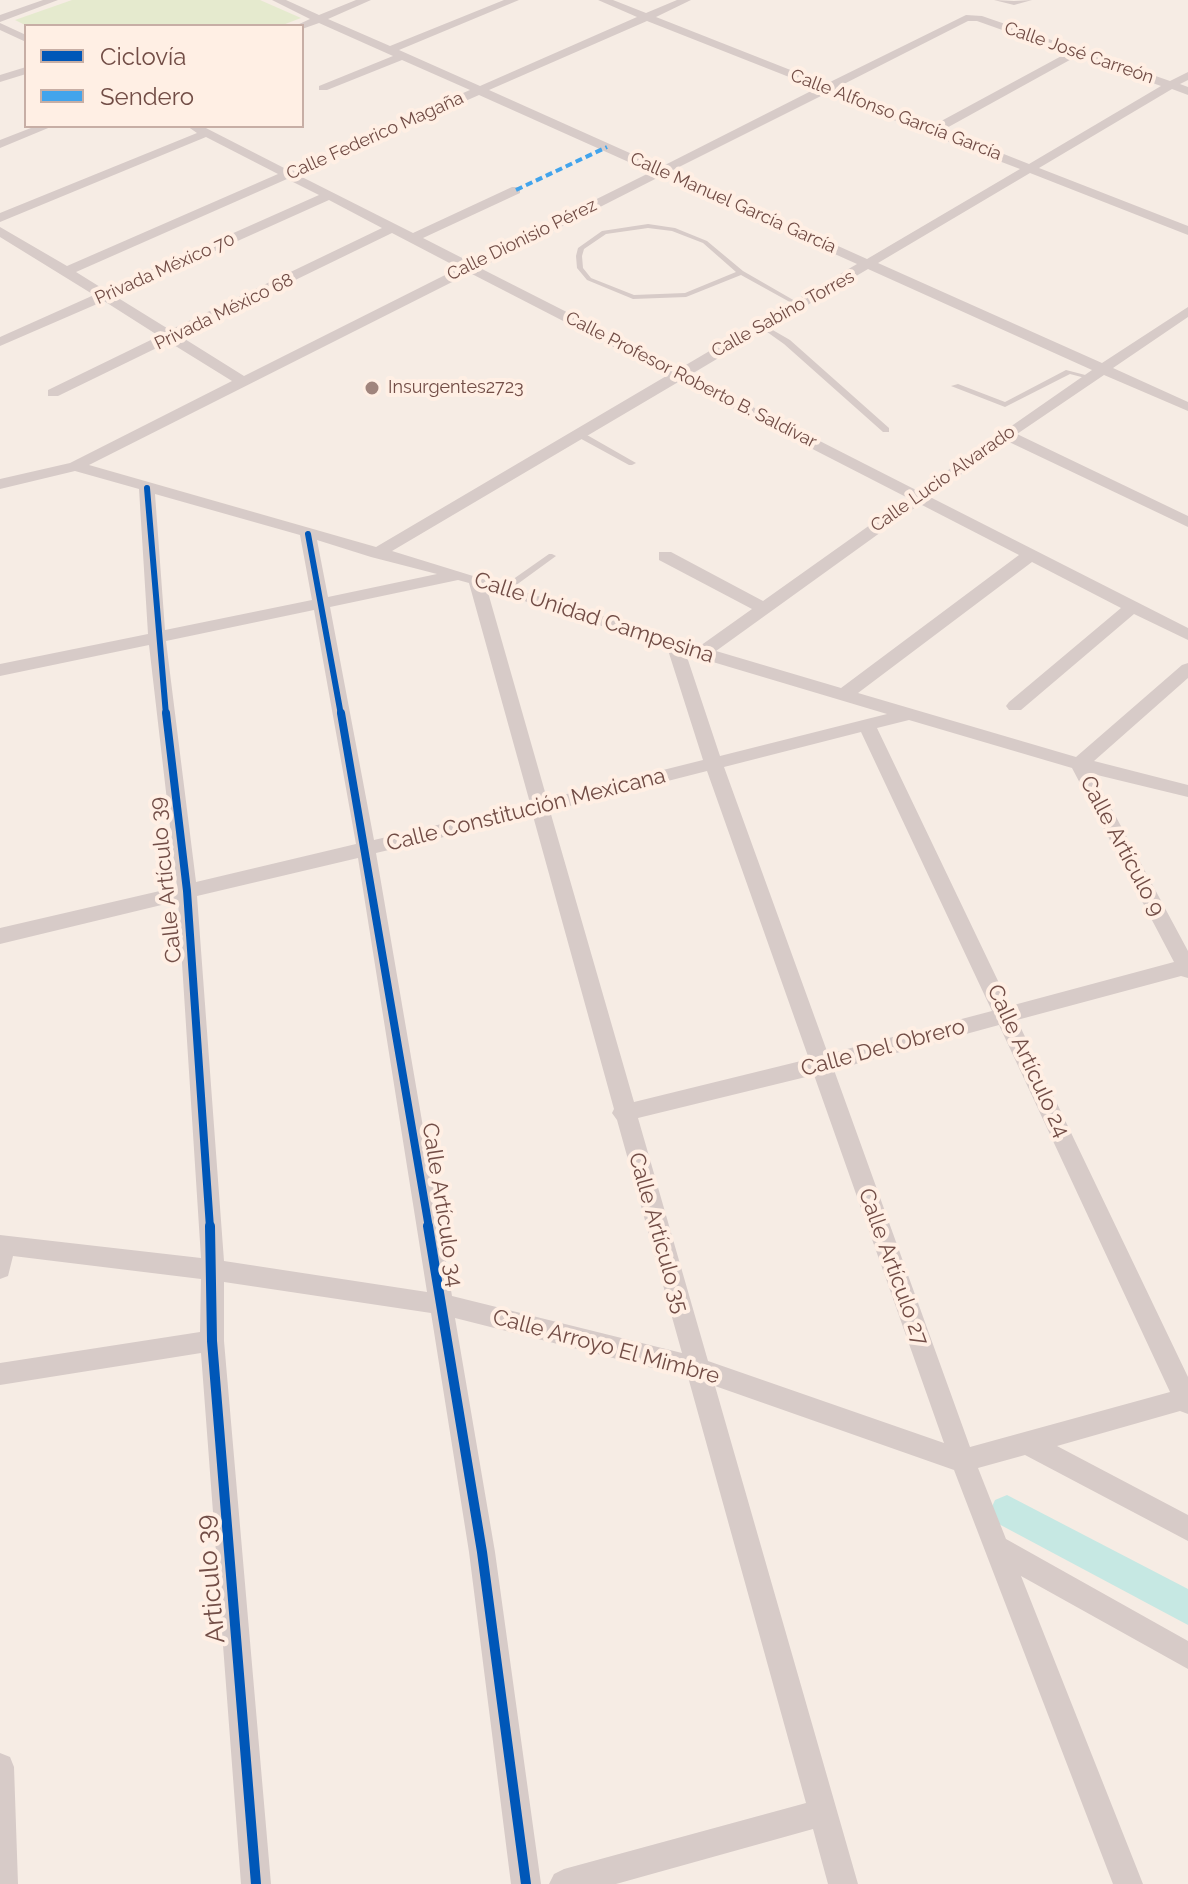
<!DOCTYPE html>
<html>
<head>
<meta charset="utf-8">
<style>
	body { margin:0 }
	#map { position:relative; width:1188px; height:1884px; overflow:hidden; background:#f6ece4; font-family:Raleway,sans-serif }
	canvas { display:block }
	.legend { position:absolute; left:24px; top:24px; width:280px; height:104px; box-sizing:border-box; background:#ffefe4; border:2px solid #c7aea5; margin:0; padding:10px 14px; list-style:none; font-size:24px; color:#724d46 }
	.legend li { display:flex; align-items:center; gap:16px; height:40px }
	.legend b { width:40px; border:2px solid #c7aea5 }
</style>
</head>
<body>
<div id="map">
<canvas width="1188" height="1884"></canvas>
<ul class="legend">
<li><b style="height:10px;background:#0057b8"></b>Ciclovía</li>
<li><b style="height:10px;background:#42a4ec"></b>Sendero</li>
</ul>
</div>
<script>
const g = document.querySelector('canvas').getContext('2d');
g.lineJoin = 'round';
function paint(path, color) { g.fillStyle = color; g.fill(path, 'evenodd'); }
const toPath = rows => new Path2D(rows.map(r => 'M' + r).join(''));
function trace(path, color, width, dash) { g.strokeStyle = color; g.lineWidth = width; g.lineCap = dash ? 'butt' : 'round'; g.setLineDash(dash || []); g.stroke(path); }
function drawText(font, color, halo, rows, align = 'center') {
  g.font = font + ' Raleway,sans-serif'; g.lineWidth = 8; g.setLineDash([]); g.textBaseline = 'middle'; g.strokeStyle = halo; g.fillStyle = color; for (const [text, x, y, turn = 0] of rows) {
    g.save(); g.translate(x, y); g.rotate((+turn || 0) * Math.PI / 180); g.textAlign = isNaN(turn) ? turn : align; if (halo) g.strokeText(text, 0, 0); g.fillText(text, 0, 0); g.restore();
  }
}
paint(toPath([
	[72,0,260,0,301,18,280,26,27,26,15,20]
]), '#e5eace');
paint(toPath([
	[1007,1495,1188,1589,1188,1625,995,1522,990,1511,995,1500,1007,1495]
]), '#c6e8e3');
paint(toPath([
	[994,0,1014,1,1032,0,1014,5,994,0],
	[648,224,675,228,707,241,743,271,802,305,797,306,741,275,686,297,633,299,587,280,577,268,576,256,578,248,602,231,648,224],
	[648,228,672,231,703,243,736,272,685,293,634,295,591,278,583,268,582,256,584,249,606,234,648,228],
	[760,325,764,325,790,340,889,428,889,432,883,432,784,344,760,327,760,325],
	[1066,370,1093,377,1089,379,1070,374,1005,407,951,386,958,384,1005,402,1066,370],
	[574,431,580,431,636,463,632,465,629,465,574,435,574,431],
	[549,554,552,554,556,556,508,591,502,591,502,587,549,554]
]), '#d7cbc8');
paint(toPath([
	[43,0,58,0,0,22,0,15,43,0],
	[272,0,286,0,319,15,356,0,371,0,328,19,390,46,504,0,519,0,399,50,480,86,637,17,598,0,613,0,646,13,677,0,691,0,656,17,826,84,966,15,982,16,1170,81,1188,72,1188,80,1180,84,1188,87,1188,95,1172,89,1039,168,1188,226,1188,235,1030,173,878,263,1102,363,1188,307,1188,317,1113,368,1188,402,1188,411,1104,375,1017,434,1188,516,1188,527,1007,441,930,497,1188,628,1188,640,1134,614,1021,710,1009,710,1006,706,1009,702,1121,608,1032,562,858,693,1076,757,1182,665,1188,663,1188,678,1094,761,1188,785,1188,797,1093,774,1188,951,1188,978,1181,976,1017,1020,1188,1377,1188,1414,1180,1411,1057,1446,1188,1515,1188,1541,1025,1455,978,1468,1006,1539,1188,1641,1188,1669,1021,1576,1143,1884,1113,1884,954,1470,715,1386,858,1884,828,1884,813,1829,616,1884,549,1884,554,1874,564,1869,806,1803,688,1377,455,1318,495,1552,541,1884,511,1884,469,1552,431,1313,224,1282,224,1341,271,1884,241,1884,201,1353,0,1385,0,1363,200,1332,201,1279,13,1256,8,1276,0,1279,0,1235,201,1258,178,901,0,944,0,928,177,887,149,645,0,676,0,664,148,634,139,489,75,471,0,489,0,479,70,463,232,381,169,342,58,396,48,396,48,390,159,336,104,301,0,346,0,337,94,295,0,237,0,227,67,266,278,174,206,137,0,222,0,213,197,133,187,126,202,126,288,170,470,90,402,60,327,90,319,90,319,86,393,56,319,23,302,29,302,26,295,26,310,19,272,0],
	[647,21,817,88,661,167,489,90,647,21],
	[968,21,977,21,1067,53,932,126,836,88,968,21],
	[1077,56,1161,86,1029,164,943,130,1077,56],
	[827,93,928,134,1020,169,867,259,671,171,827,93],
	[479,95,651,172,470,262,423,238,520,193,520,187,512,187,413,233,298,175,479,95],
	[661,176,857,264,679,369,480,268,661,176],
	[287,179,319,195,105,290,76,272,287,179],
	[329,200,382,228,170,330,115,296,329,200],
	[392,233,459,268,244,376,180,336,392,233],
	[868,269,1092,370,918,491,690,375,868,269],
	[470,273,668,375,376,547,89,465,470,273],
	[680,381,908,498,763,601,671,552,659,552,659,560,752,609,700,646,392,551,680,381],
	[155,494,300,535,312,600,165,630,155,494],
	[920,504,1019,555,841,688,716,651,920,504],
	[317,540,371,557,437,574,328,597,317,540],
	[458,580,469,583,530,803,374,840,330,607,458,580],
	[487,589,667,647,703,760,547,799,487,589],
	[314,610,356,844,196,882,166,641,314,610],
	[686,654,696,657,887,714,720,756,686,654],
	[909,720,1072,768,1174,962,1010,1006,877,728,909,720],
	[861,732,992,1011,828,1054,724,767,861,732],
	[707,771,809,1059,634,1102,550,811,707,771],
	[533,816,614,1109,612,1113,617,1120,682,1353,452,1296,376,853,533,816],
	[358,858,427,1292,224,1261,197,896,358,858],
	[999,1025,1170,1392,970,1447,834,1070,999,1025],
	[814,1075,944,1443,708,1361,638,1118,814,1075],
	[0,23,26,35,26,42,0,30,0,23],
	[26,67,26,74,0,82,0,75,26,67],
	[36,126,53,126,0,148,0,140,36,126],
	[0,1753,10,1757,14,1767,18,1884,0,1884,0,1753]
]), '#d7cbc8');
trace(toPath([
	[516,190,607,147]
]), '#42a4ec', 4, [7, 4]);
trace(toPath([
	[147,488,166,715],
	[308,534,341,715]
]), '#0057b8', 6);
trace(toPath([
	[166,713,187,891,210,1228],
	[341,713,429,1228]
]), '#0057b8', 8);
trace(toPath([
	[210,1226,212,1341,256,1884],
	[428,1226,482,1552,526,1884]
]), '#0057b8', 10);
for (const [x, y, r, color] of [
	[372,388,8,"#a0857d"]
]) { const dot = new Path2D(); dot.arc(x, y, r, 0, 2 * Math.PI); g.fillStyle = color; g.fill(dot); trace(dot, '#ffefe4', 3); }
drawText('18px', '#724d46', '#ffefe4', [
	["Calle José Carreón",1079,53,19],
	["Calle Alfonso García García",896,115,21],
	["Calle Federico Magaña",375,136,-24],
	["Calle Manuel García García",733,203,24],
	["Calle Dionisio Pérez",522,240,-26],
	["Privada México 70",165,269,-24],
	["Privada México 68",224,312,-26],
	["Calle Sabino Torres",783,314,-29],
	["Calle Profesor Roberto B. Saldívar",691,380,27],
	["Calle Lucio Alvarado",943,479,-35]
]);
drawText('18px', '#724d46', '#ffefe4', [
	["Insurgentes2723",388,388]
], 'left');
drawText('22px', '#724d46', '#ffefe4', [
	["Calle Unidad Campesina",594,618,18],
	["Calle Constitución Mexicana",526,810,-14],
	["Calle Artículo 9",1122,846,62],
	["Calle Artículo 39",166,880,-96],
	["Calle Del Obrero",883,1048,-15],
	["Calle Artículo 24",1028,1061,65],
	["Calle Artículo 34",442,1205,81],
	["Calle Artículo 35",658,1233,74],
	["Calle Artículo 27",893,1267,70],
	["Calle Arroyo El Mimbre",606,1347,15]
]);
drawText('26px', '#724d46', '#ffefe4', [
	["Articulo 39",211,1579,-95]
]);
</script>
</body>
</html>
